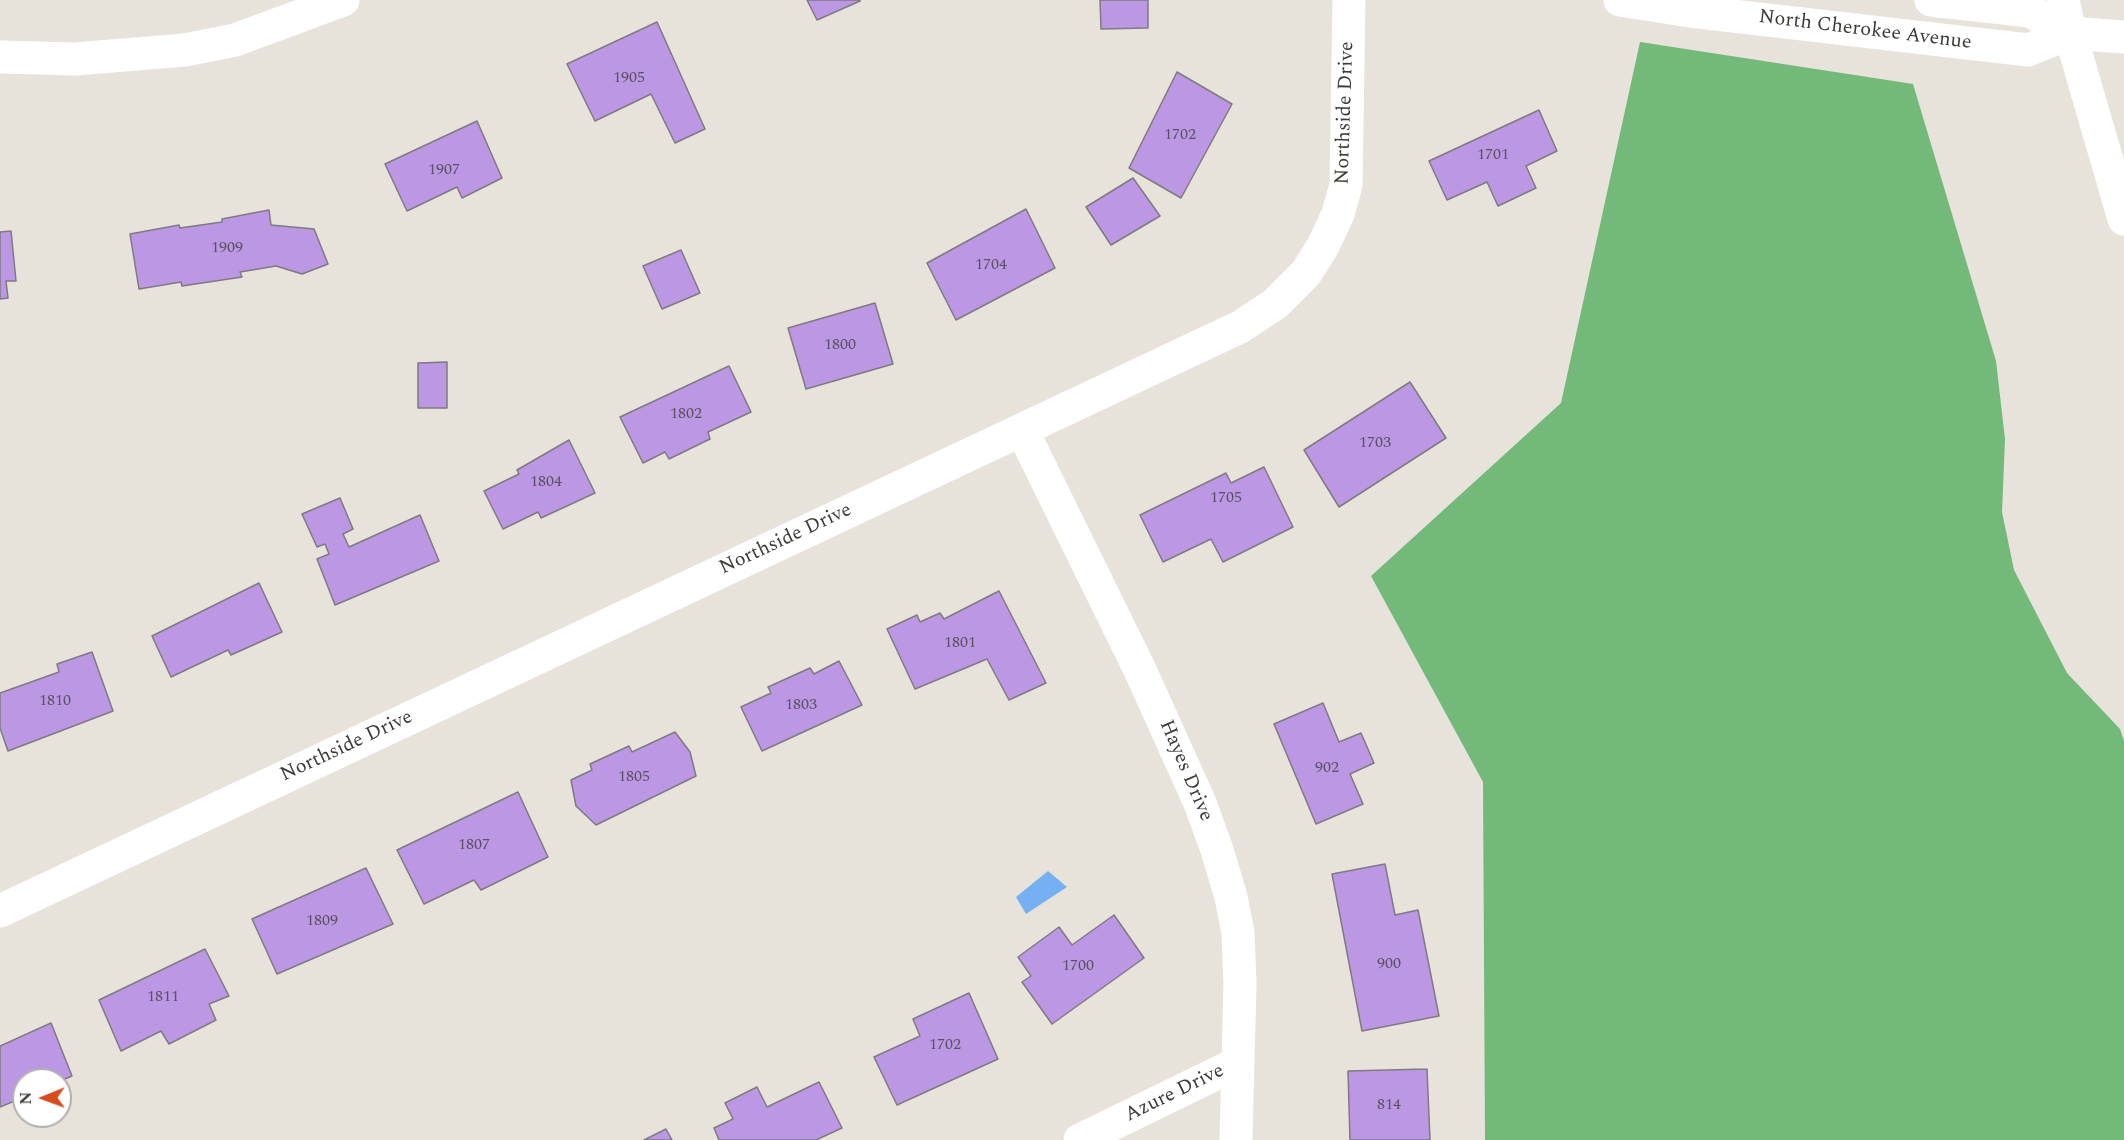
<!DOCTYPE html>
<html>
<head>
<meta charset="utf-8">
<style>
	body { margin:0 }
	#map { position:relative; width:2124px; height:1140px; overflow:hidden; background:#e7e3db; font-family:Spectral,serif }
	canvas { display:block }
	.north { position:absolute; left:12px; top:1068px; width:60px; height:60px; box-sizing:border-box; background:#fff; border:2px solid #b1b0af; border-radius:50%; rotate:269deg; font-size:16px; font-weight:700; line-height:24px; text-align:center; color:#3b3a36 }
	.north::after { content:''; display:block; margin:auto; width:21px; height:27px; background:#d54d1e; clip-path:polygon(50% 0,100% 100%,50% 72%,0 100%) }
</style>
</head>
<body>
<div id="map">
<canvas width="2124" height="1140"></canvas>
<div class="north">N</div>
</div>
<script>
const g = document.querySelector('canvas').getContext('2d');
g.lineJoin = 'round';
function paint(path, color) { g.fillStyle = color; g.fill(path, 'evenodd'); }
const toPath = rows => new Path2D(rows.map(r => 'M' + r).join(''));
function trace(path, color, width, dash) { g.strokeStyle = color; g.lineWidth = width; g.lineCap = dash ? 'butt' : 'round'; g.setLineDash(dash || []); g.stroke(path); }
function drawText(font, color, halo, rows, align = 'center') {
  g.font = font + ' Spectral,serif'; g.lineWidth = 4.5; g.setLineDash([]); g.textBaseline = 'middle'; g.strokeStyle = halo; g.fillStyle = color; for (const [text, x, y, turn = 0] of rows) {
    g.save(); g.translate(x, y); g.rotate((+turn || 0) * Math.PI / 180); g.textAlign = isNaN(turn) ? turn : align; if (halo) g.strokeText(text, 0, 0); g.fillText(text, 0, 0); g.restore();
  }
}
paint(toPath([
	[1640,42,1913,84,1996,361,2005,439,2002,512,2014,570,2067,673,2120,729,2124,741,2124,1140,1485,1140,1483,782,1371,576,1561,403]
]), '#72b97a');
paint(toPath([
	[1048,871,1067,887,1026,914,1016,897]
]), '#75b0f3');
const building = toPath([
	[807,0,860,0,860,1,817,20,807,0],
	[1100,0,1148,0,1148,28,1101,29,1100,0],
	[657,22,705,129,675,143,651,94,595,121,567,64,657,22],
	[1177,72,1232,104,1181,198,1129,168,1177,72],
	[1539,110,1557,151,1526,166,1536,188,1498,206,1487,182,1447,200,1429,161,1539,110],
	[477,121,502,178,462,198,457,187,407,211,385,164,477,121],
	[1133,178,1160,216,1111,245,1086,207,1133,178],
	[1026,209,1055,268,956,320,927,263,1026,209],
	[269,210,271,225,314,229,328,264,302,274,276,266,240,272,242,277,182,286,181,282,139,289,130,234,179,225,180,228,222,222,222,219,269,210],
	[11,231,16,281,6,281,8,298,0,299,0,232,11,231],
	[681,250,700,293,662,309,643,266,681,250],
	[875,303,893,364,806,389,788,328,875,303],
	[447,362,447,408,418,408,418,363,447,362],
	[729,366,751,412,708,432,710,439,669,459,665,452,643,463,620,417,729,366],
	[1410,382,1446,438,1339,507,1304,450,1410,382],
	[569,440,595,493,541,518,538,512,503,529,484,491,519,474,517,470,569,440],
	[1264,467,1293,527,1223,562,1211,539,1163,562,1140,515,1226,473,1231,483,1264,467],
	[340,498,353,529,343,534,349,547,420,515,439,561,335,605,317,559,329,554,325,544,317,547,302,514,340,498],
	[259,583,282,632,231,655,228,650,171,677,152,636,259,583],
	[999,591,1046,683,1009,700,987,659,915,689,887,629,917,615,920,622,940,613,944,619,999,591],
	[92,652,113,711,8,751,0,728,0,693,59,672,57,664,92,652],
	[839,661,862,705,762,751,741,707,771,693,768,687,810,668,814,674,839,661],
	[1323,703,1339,742,1361,733,1374,763,1350,774,1363,804,1316,824,1274,724,1323,703],
	[675,732,690,752,696,776,596,825,576,806,571,780,592,770,590,764,629,746,632,752,675,732],
	[518,792,548,857,481,890,474,880,424,904,397,850,518,792],
	[1385,864,1395,915,1418,910,1439,1016,1362,1031,1332,874,1385,864],
	[366,868,393,924,277,974,252,919,366,868],
	[1114,915,1144,958,1052,1024,1022,982,1031,976,1018,957,1059,927,1072,945,1114,915],
	[205,949,229,996,209,1004,216,1020,169,1044,161,1031,121,1051,99,1000,205,949],
	[969,993,998,1059,897,1105,874,1057,920,1036,913,1019,969,993],
	[51,1023,72,1076,60,1081,24,1080,24,1097,0,1107,0,1046,51,1023],
	[1427,1069,1430,1140,1350,1140,1348,1071,1427,1069],
	[819,1082,842,1128,816,1140,719,1140,714,1128,733,1119,725,1103,757,1087,767,1107,819,1082],
	[666,1129,672,1140,644,1140,666,1129]
]);
paint(building, '#bc97e4');
trace(building, '#7e7a82', 1.5);
trace(toPath([
	[1620,0,1690,11,2028,50,2070,33],
	[1931,0,2030,11,2070,33],
	[0,57,75,59,185,50,235,40,343,0],
	[1022,430,1140,670,1200,803,1217,850,1231,897,1238,933,1240,983,1236,1140],
	[0,911,1240,327,1275,304,1306,273,1323,246,1338,214,1346,185,1349,0],
	[1080,1140,1238,1063]
]), '#fff', 33);
trace(toPath([
	[2070,33,2124,37]
]), '#fff', 33);
trace(toPath([
	[2063,0,2070,33,2124,219],
	[1939,1,1941,0]
]), '#fff', 33);
drawText('16px', '#5b5162', null, [
	["1905",629,79],
	["1702",1180,136],
	["1701",1493,156],
	["1907",444,171],
	["1909",227,249],
	["1704",991,266],
	["1800",840,346],
	["1802",686,415],
	["1703",1375,444],
	["1804",546,483],
	["1705",1226,499],
	["1801",960,644],
	["1810",55,702],
	["1803",801,706],
	["902",1327,769],
	["1805",634,778],
	["1807",474,846],
	["1809",322,922],
	["900",1389,965],
	["1700",1078,967],
	["1811",163,998],
	["1702",945,1046],
	["814",1389,1106]
]);
drawText('20px', '#3b3a36', '#fff', [
	["North Cherokee Avenue",1865,31,7],
	["Northside Drive",1346,113,-88],
	["Northside Drive",786,540,-25],
	["Northside Drive",347,747,-25],
	["Hayes Drive",1185,771,67],
	["Azure Drive",1175,1094,-26]
]);
</script>
</body>
</html>
